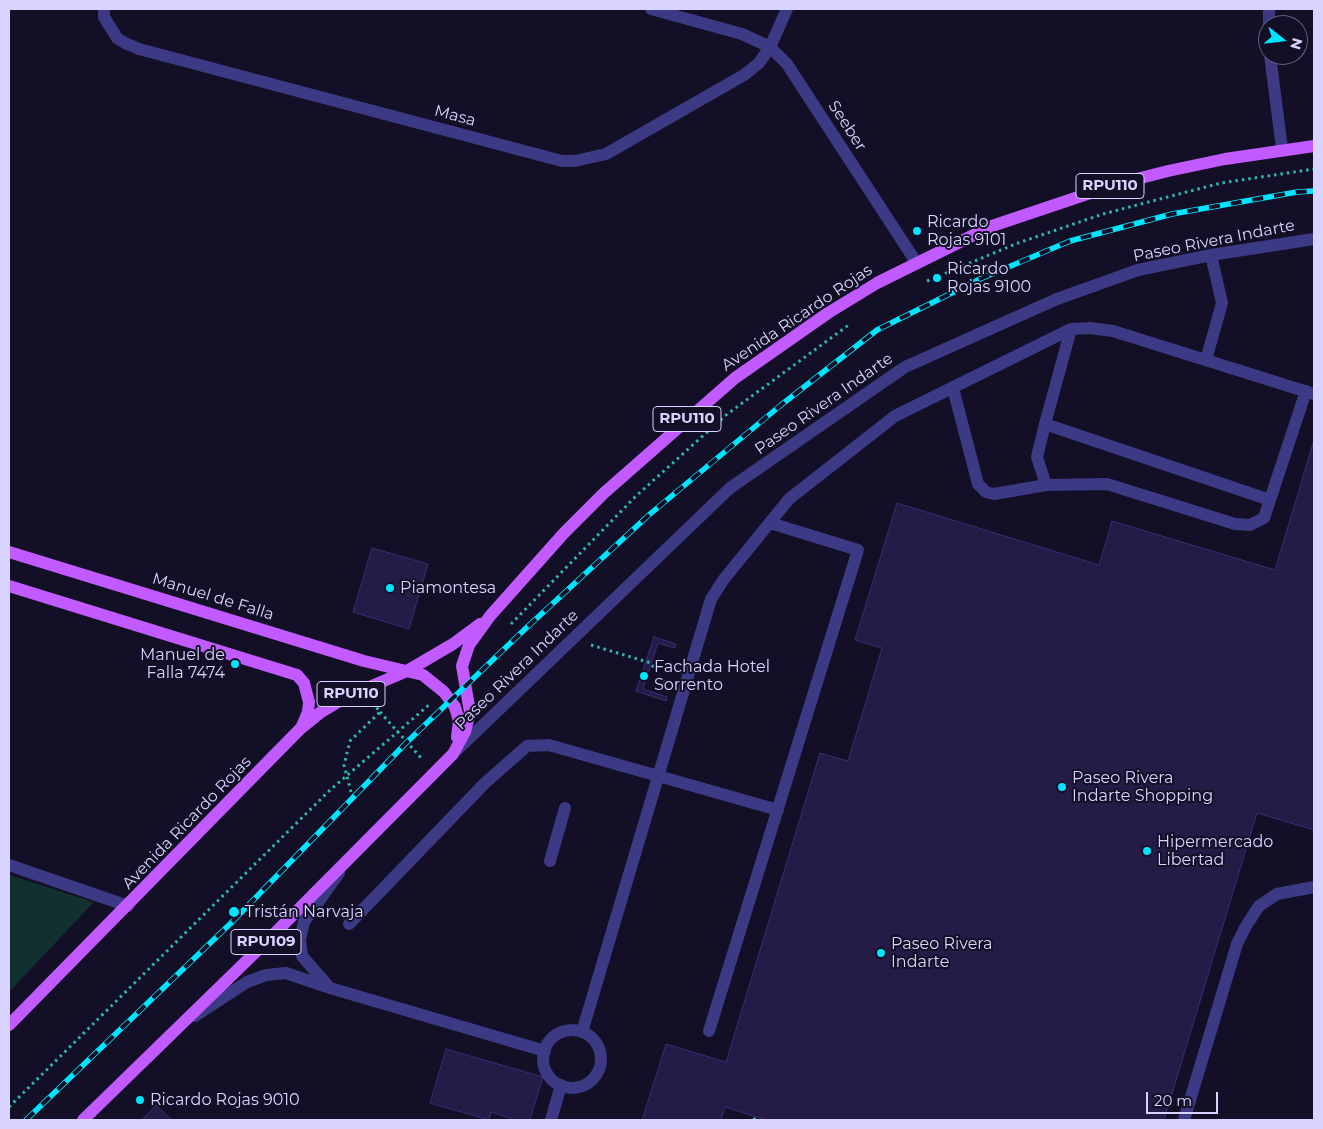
<!DOCTYPE html>
<html>
<head>
<meta charset="utf-8">
<style>
	body { margin:0 }
	#map { position:relative; width:1323px; height:1129px; overflow:hidden; background:#130f26; font-family:Montserrat,sans-serif }
	canvas { display:block }
	.frame { position:absolute; inset:0; border:10px solid #d9d4ff; pointer-events:none }
	.north { position:absolute; left:1258px; top:15px; width:50px; height:50px; box-sizing:border-box; background:#130f26; border:1px solid #625e7d; border-radius:50%; rotate:106deg; font-size:14px; font-weight:700; line-height:20px; text-align:center; color:#d9d4ff }
	.north::after { content:''; display:block; margin:auto; width:18px; height:22px; background:#00e5ff; clip-path:polygon(50% 0,100% 100%,50% 72%,0 100%) }
	.scale { position:absolute; left:1146px; top:1092px; width:72px; height:22px; box-sizing:border-box; border:2px solid #d9d4ff; border-top:0; padding-left:6px; font-size:15px; line-height:18px; white-space:nowrap; color:#d9d4ff; -webkit-text-stroke:4px #130f26; paint-order:stroke }
</style>
</head>
<body>
<div id="map">
<canvas width="1323" height="1129"></canvas>
<div class="frame"></div>
<div class="north">N</div>
<div class="scale">20 m</div>
</div>
<script>
const g = document.querySelector('canvas').getContext('2d');
g.lineJoin = 'round';
function paint(path, color) { g.fillStyle = color; g.fill(path, 'evenodd'); }
const toPath = rows => new Path2D(rows.map(r => 'M' + r).join(''));
function trace(path, color, width, dash) { g.strokeStyle = color; g.lineWidth = width; g.lineCap = dash ? 'butt' : 'round'; g.setLineDash(dash || []); g.stroke(path); }
function drawText(font, color, halo, rows, align = 'center') {
  g.font = font + ' Montserrat,sans-serif'; g.lineWidth = 4; g.setLineDash([]); g.textBaseline = 'middle'; g.strokeStyle = halo; g.fillStyle = color; for (const [text, x, y, turn = 0] of rows) {
    g.save(); g.translate(x, y); g.rotate((+turn || 0) * Math.PI / 180); g.textAlign = isNaN(turn) ? turn : align; if (halo) g.strokeText(text, 0, 0); g.fillText(text, 0, 0); g.restore();
  }
}
paint(toPath([
	[9,875,94,902,9,992]
]), '#12302f');
const building = toPath([
	[1314,440,1314,830,1257,813,1164,1120,766,1120,725,1107,721,1120,642,1120,666,1044,726,1062,820,753,848,761,882,648,855,640,897,503,1099,565,1112,521,1275,570,1314,440],
	[372,548,428,564,409,629,353,612,372,548],
	[654,637,676,644,675,648,658,643,643,689,667,697,666,701,636,691,654,637],
	[446,1049,543,1077,530,1120,509,1120,510,1118,491,1112,489,1120,430,1103,446,1049],
	[156,1105,172,1120,142,1120,156,1105]
]);
paint(building, '#241b47');
trace(building, '#3b2d73', 1);
trace(toPath([
	[927,281,1018,243,1103,214,1221,183,1314,169],
	[511,624,635,497,726,415,850,324],
	[591,645,651,663,659,677,668,685],
	[380,712,423,760],
	[351,792,344,765,350,741,380,712,374,704],
	[9,1107,329,791,430,704],
	[754,1120,755,1117]
]), '#2fb8b0', 3, [2.5, 4]);
trace(toPath([
	[104,9,104,17,117,38,125,43,139,49,562,161,575,161,606,154,744,75,759,63,770,47,787,9],
	[651,9,742,34,770,47,787,64,916,262],
	[1269,9,1269,25],
	[1270,55,1282,149],
	[1071,329,1045,424,1270,500],
	[1206,360,1222,303,1211,255],
	[953,388,978,484,986,492,994,494,1046,485,1107,484,1235,524,1250,525,1264,518,1306,391],
	[1045,424,1037,457,1046,485],
	[457,750,730,488,905,367,1057,299,1138,270,1211,255,1314,239],
	[550,861,565,808],
	[9,865,128,906],
	[349,924,485,783,527,746,549,745,778,810],
	[328,986,302,956,300,940,304,922,339,873],
	[195,1016,247,982,266,975,286,973,330,988,545,1051],
	'543 1059a29 29 0 1 1 58 0a29 29 0 1 1-58 0Z',
	[709,1031,858,550,770,523],
	[582,1032,711,599,724,579,789,499,895,416,1071,329,1090,328,1113,331,1314,394],
	[551,1120,561,1085],
	[1184,1120,1237,944,1246,926,1259,906,1277,894,1314,887]
]), '#3d3a85', 12);
trace(toPath([
	[9,552,364,661,423,675,444,692,455,707,459,721,457,737],
	[9,586,297,675,304,683,309,702,308,712,302,726],
	[9,1025,300,729,321,712,346,697,407,671,453,644,480,624],
	[83,1120,267,941,453,754,465,732,470,712,462,666,469,645,490,616,564,533,604,493,735,378,828,313,877,283,992,226,1117,184,1168,171,1225,159,1314,146]
]), '#c25bff', 12);
const rail = toPath([
	[26,1120,231,923,407,742,524,630,650,514,781,405,877,330,980,279,1070,241,1172,214,1297,192,1314,191]
]);
trace(rail, '#00e5ff', 5.5);
trace(rail, '#130f26', 4, [11]);
for (const [x, y, r, color] of [
	[917,231,5,"#00e5ff"],
	[937,278,5,"#00e5ff"],
	[390,588,5,"#00e5ff"],
	[235,664,5,"#00e5ff"],
	[644,676,5,"#00e5ff"],
	[1062,787,5,"#00e5ff"],
	[1147,851,5,"#00e5ff"],
	[234,912,6,"#00e5ff"],
	[881,953,5,"#00e5ff"],
	[140,1100,5,"#00e5ff"]
]) { const dot = new Path2D(); dot.arc(x, y, r, 0, 2 * Math.PI); g.fillStyle = color; g.fill(dot); trace(dot, '#130f26', 2); }
for (const [x, y, w] of [
	[1110,186,68],
	[687,419,68],
	[351,694,68],
	[266,942,70]
]) { const box = new Path2D(); box.roundRect(x - w / 2, y - 12.5, w, 25, 4); g.fillStyle = '#130f26'; g.fill(box); trace(box, '#d9d4ff', 1); }
drawText('bold 15px', '#d9d4ff', null, [
	["RPU110",1110,186],
	["RPU110",687,419],
	["RPU110",351,694],
	["RPU109",266,942]
]);
drawText('16px', '#d9d4ff', '#130f26', [
	["Masa",455,116,15],
	["Seeber",847,126,57],
	["Paseo Rivera Indarte",1214,241,-11],
	["Avenida Ricardo Rojas",797,318,-34],
	["Paseo Rivera Indarte",824,404,-35],
	["Manuel de Falla",213,597,17],
	["Paseo Rivera Indarte",517,670,-44],
	["Avenida Ricardo Rojas",187,823,-46]
]);
drawText('16px', '#d9d4ff', '#130f26', [
	["Ricardo",927,222],
	["Rojas 9101",927,240],
	["Ricardo",947,269],
	["Rojas 9100",947,287],
	["Piamontesa",400,588],
	["Manuel de",225,655,"right"],
	["Falla 7474",225,673,"right"],
	["Fachada Hotel",654,667],
	["Sorrento",654,685],
	["Paseo Rivera",1072,778],
	["Indarte Shopping",1072,796],
	["Hipermercado",1157,842],
	["Libertad",1157,860],
	["Tristán Narvaja",245,912],
	["Paseo Rivera",891,944],
	["Indarte",891,962],
	["Ricardo Rojas 9010",150,1100]
], 'left');
</script>
</body>
</html>
